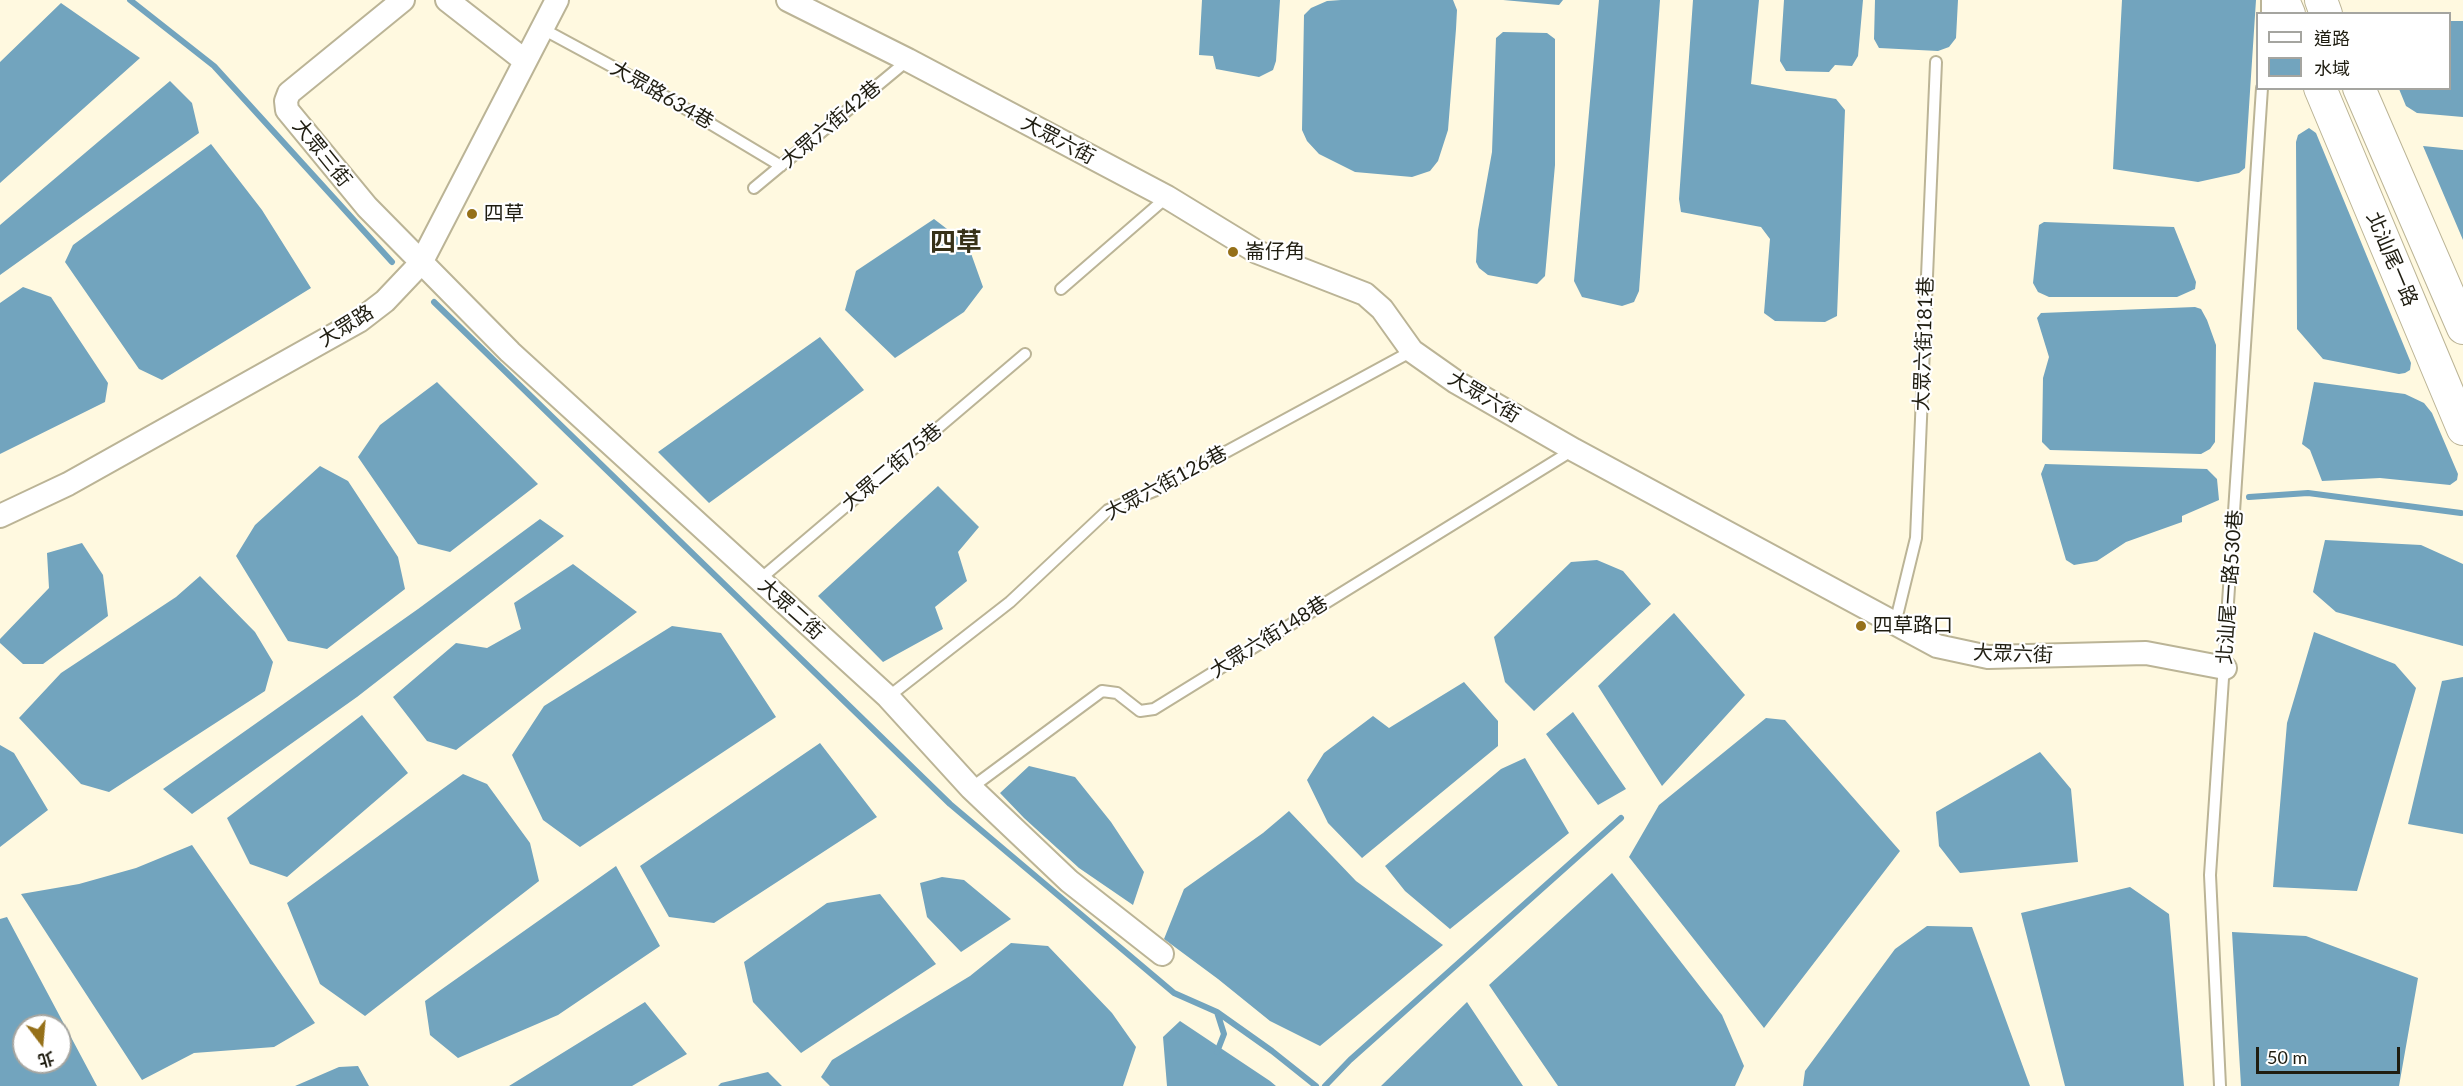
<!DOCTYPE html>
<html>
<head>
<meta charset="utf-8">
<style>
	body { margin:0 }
	#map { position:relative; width:2463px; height:1086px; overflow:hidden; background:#fff9e0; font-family:Lato,"Noto Sans TC",sans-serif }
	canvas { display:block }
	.legend { position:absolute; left:2256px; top:12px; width:195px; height:78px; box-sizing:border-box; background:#fff; border:2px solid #a5a5a0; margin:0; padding:8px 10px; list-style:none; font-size:18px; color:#1f1d11 }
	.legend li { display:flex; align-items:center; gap:12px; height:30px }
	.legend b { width:30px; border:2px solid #a5a5a0 }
	.north { position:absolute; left:12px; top:1014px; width:60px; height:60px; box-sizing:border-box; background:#fff; border:2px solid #a5a5a0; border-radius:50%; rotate:164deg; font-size:16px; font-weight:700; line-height:24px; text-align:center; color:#1f1d11 }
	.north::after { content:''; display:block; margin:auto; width:21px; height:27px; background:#957019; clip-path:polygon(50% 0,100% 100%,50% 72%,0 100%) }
	.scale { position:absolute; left:2256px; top:1047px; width:144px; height:27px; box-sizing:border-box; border:3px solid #1f1d11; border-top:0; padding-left:8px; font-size:18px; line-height:21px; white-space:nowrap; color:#1f1d11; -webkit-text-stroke:4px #fff; paint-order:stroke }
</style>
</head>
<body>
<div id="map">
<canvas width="2463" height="1086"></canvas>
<ul class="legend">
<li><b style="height:8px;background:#fff"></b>道路</li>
<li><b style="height:16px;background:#72a4be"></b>水域</li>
</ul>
<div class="north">北</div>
<div class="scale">50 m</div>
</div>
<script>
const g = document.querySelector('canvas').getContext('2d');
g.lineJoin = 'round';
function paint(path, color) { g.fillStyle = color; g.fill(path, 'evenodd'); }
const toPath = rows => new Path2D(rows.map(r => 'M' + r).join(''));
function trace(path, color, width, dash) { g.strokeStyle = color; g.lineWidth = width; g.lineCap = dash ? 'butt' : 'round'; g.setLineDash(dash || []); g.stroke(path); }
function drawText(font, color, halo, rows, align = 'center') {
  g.font = font + ' Lato,"Noto Sans TC",sans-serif'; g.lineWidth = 4.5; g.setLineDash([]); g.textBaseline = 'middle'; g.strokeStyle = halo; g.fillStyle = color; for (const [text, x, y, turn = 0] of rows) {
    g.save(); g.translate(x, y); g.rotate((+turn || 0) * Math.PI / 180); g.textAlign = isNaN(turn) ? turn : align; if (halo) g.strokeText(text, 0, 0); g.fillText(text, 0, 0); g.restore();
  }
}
paint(toPath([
	[1202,0,1280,0,1276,61,1273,70,1259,77,1216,69,1213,56,1199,55],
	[1341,0,1453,0,1457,10,1456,29,1448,130,1438,161,1430,171,1412,177,1355,172,1319,154,1307,141,1302,130,1304,15,1311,8,1327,1],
	[1503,0,1563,0,1559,5],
	[1599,0,1660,0,1639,291,1634,302,1622,306,1582,297,1574,281],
	[1693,0,1759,0,1751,84,1836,99,1845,110,1837,316,1825,322,1775,321,1764,313,1770,239,1761,227,1681,212,1679,199],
	[1784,0,1863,0,1858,56,1852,66,1835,65,1829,72,1786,71,1780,61],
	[1875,0,1958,0,1956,38,1949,47,1938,51,1879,48,1874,39],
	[2122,0,2256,0,2245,168,2239,173,2198,182,2113,169],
	[61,3,140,58,0,183,0,62],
	[2450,21,2463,21,2463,117,2417,113,2406,106,2399,89,2450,88],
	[1503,32,1547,33,1555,39,1555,165,1545,276,1537,284,1488,275,1479,268,1476,262,1478,230,1492,152,1496,38],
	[170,81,192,103,199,133,0,275,0,225],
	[2309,128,2316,133,2411,363,2410,370,2405,373,2399,374,2323,359,2297,329,2296,142,2298,135],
	[211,144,262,210,311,288,162,380,139,369,65,262,73,245],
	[2423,146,2463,150,2463,240],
	[934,219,968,245,983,287,964,312,895,358,845,310,856,271],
	[2044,222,2174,227,2196,282,2195,289,2177,297,2049,297,2038,292,2033,283,2039,225],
	[23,287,51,297,108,383,105,402,0,454,0,303],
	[2195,307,2201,309,2207,320,2216,345,2215,442,2210,449,2201,454,2050,450,2042,442,2043,378,2049,357,2037,318,2041,313],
	[820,337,864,390,709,503,658,452],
	[437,382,538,484,450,552,418,544,358,457,380,425],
	[2314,382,2405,394,2424,403,2432,413,2458,474,2457,480,2450,485,2380,478,2322,481,2310,450,2302,444],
	[2045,464,2207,469,2217,479,2219,500,2182,516,2182,522,2126,542,2097,561,2074,565,2066,560,2041,474],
	[320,466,348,481,398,557,405,589,327,649,288,641,236,556,255,525],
	[938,486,979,527,958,552,967,581,935,607,943,629,883,662,818,596],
	[540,519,564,536,357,697,192,814,163,789,418,609],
	[2325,540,2421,545,2463,564,2463,646,2336,612,2313,592],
	[82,543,103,575,108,616,43,664,23,664,0,643,0,639,49,588,47,553],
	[1597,560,1623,571,1651,604,1534,711,1505,682,1494,637,1571,562],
	[573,564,637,612,456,750,427,741,393,697,456,643,487,648,521,629,514,603],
	[200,576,255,632,273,662,265,691,109,792,81,784,19,718,61,673,176,597],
	[1674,613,1745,695,1662,786,1598,686],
	[672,626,721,633,776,717,580,847,543,820,512,755,544,706],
	[2314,632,2395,664,2416,688,2357,891,2273,887,2287,723],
	[2463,677,2463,834,2408,824,2442,681],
	[1464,682,1498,721,1498,746,1362,858,1328,823,1307,780,1324,753,1373,716,1389,728],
	[1573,712,1626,789,1598,805,1546,734],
	[362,715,408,773,287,877,250,864,227,818],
	[1766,718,1785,720,1900,851,1764,1028,1629,857,1659,805],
	[820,743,877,817,714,923,669,917,640,866],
	[0,745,14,753,48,810,0,847],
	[2040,752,2071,789,2078,862,1960,873,1939,846,1936,812],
	[1525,758,1569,833,1450,929,1405,891,1385,866,1501,769],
	[1029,766,1075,777,1111,822,1144,872,1133,905,1079,868,1024,818,1000,793],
	[463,774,487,784,530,843,539,881,365,1016,320,984,287,903],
	[1289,811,1356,881,1443,945,1320,1046,1270,1021,1218,979,1164,939,1184,889,1263,833],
	[192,845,315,1023,274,1047,194,1053,142,1080,21,894,79,884,136,868],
	[616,866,660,946,558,1015,458,1058,430,1035,425,1001],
	[1612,873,1722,1015,1744,1066,1735,1086,1558,1086,1489,985],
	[942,877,964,880,1011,919,961,952,927,917,920,883],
	[2130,887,2169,914,2184,1086,2065,1086,2021,913],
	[880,894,936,964,801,1053,753,1002,744,962,827,903],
	[7,917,97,1086,0,1086,0,919],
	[24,1026,60,1026,60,1062,24,1062],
	[1927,926,1972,927,2030,1086,1803,1086,1805,1071,1895,949],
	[2232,932,2306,936,2418,978,2399,1086,2241,1086],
	[1011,943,1048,946,1112,1013,1136,1047,1123,1086,830,1086,821,1077,832,1060,970,976],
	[645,1002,687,1054,632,1086,509,1086],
	[1467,1002,1523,1086,1381,1086],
	[1180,1021,1270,1081,1276,1086,1167,1086,1163,1037],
	[358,1066,369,1086,295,1086,339,1067],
	[768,1072,782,1086,718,1086,721,1083]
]), '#72a4be');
trace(toPath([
	[130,0,214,66,392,262],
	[434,302,950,804,1174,993,1217,1012,1272,1051,1316,1086],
	[2249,497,2308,493,2461,513],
	[1217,1052,1224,1034,1217,1012],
	[1325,1086,1350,1060,1621,818]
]), '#72a4be', 6);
const lane = toPath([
	[2267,14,2267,0],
	[541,28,641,82,781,166],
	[754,188,908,60],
	[1061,289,1167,197],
	[759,580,1025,354],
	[1895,624,1916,538,1936,62],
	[888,697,1010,602,1108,510,1154,491,1412,351],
	[971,788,1102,691,1117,693,1140,711,1154,709,1573,450],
	[2220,1086,2210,875,2262,88]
]);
const street = toPath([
	[403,0,289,93,286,101,287,110,367,207,510,352,888,697,971,788,1069,881,1162,954],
	[447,0,524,60],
	[788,0,908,60,1167,197,1257,252,1365,294,1382,309,1412,351,1456,382,1574,450,1937,646,1988,657,2146,653,2225,668],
	[0,516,68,484,359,321,385,301,421,263,557,0]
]);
const secondary = toPath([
	[2283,0,2289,14],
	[2321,0,2326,14],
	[2320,88,2463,429],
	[2359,88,2463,328]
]);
trace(lane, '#bbb496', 14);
trace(street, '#bbb496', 26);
trace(secondary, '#bbb496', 34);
trace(lane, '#fff', 10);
trace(street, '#fff', 22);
trace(secondary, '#fff', 32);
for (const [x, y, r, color] of [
	[472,214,6,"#957019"],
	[1233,252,6,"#957019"],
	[1861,626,6,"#957019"]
]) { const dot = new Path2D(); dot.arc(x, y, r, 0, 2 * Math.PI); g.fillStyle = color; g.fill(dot); trace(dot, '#fff', 2); }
drawText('20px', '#1f1d11', '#fff', [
	["大眾路634巷",662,95,30],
	["大眾六街42巷",831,124,-40],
	["大眾六街",1058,140,28],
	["大眾三街",322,153,51],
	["北汕尾一路",2392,259,67],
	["大眾路",346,326,-32],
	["大眾六街181巷",1924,344,-88],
	["大眾六街",1484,397,31],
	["大眾二街75巷",892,467,-40],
	["大眾六街126巷",1166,483,-28],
	["北汕尾一路530巷",2230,587,-86],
	["大眾二街",791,609,42],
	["大眾六街148巷",1269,637,-32],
	["大眾六街",2013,654,2]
]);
drawText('20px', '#1f1d11', '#fff', [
	["四草",484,214],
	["崙仔角",1245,252],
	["四草路口",1873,626]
], 'left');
drawText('bold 26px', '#373118', '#fff', [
	["四草",956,243]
]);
</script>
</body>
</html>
